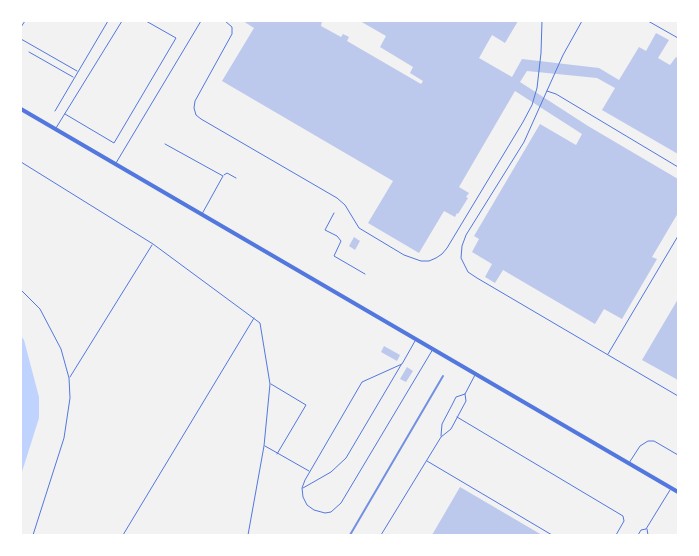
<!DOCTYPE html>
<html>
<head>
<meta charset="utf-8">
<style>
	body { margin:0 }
	#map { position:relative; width:699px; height:556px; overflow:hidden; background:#f2f2f2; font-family:Helvetica,sans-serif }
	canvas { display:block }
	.frame { position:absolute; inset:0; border:22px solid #fff; pointer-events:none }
</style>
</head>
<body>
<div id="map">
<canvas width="699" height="556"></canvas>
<div class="frame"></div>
</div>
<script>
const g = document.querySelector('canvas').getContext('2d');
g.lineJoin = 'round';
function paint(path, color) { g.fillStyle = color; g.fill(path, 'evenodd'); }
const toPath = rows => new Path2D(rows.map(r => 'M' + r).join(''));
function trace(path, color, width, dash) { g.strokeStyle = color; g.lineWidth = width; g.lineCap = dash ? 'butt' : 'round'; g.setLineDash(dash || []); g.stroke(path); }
paint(toPath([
	[21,336,24,340,39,397,39,418,21,475]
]), '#bfd3fe');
paint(toPath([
	[243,21,322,21,321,26,341,37,343,34,349,37,347,41,421,84,423,81,410,73,413,67,380,47,386,36,360,21,518,21,505,43,492,35,479,58,512,77,522,59,599,68,619,80,639,47,646,51,656,33,669,40,658,58,670,65,676,57,678,58,678,154,602,110,615,88,597,78,527,71,520,82,588,126,678,179,678,213,652,257,657,259,622,319,604,309,595,324,503,270,495,283,485,277,492,264,472,252,479,239,474,236,540,124,576,145,582,134,515,91,459,187,469,193,466,197,468,198,458,214,457,213,455,217,444,211,419,253,368,223,393,181,222,81,254,28],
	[354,237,360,241,355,250,349,246],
	[678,299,678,380,642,360],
	[384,346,400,355,397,361,381,352],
	[407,367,413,371,406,382,400,379],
	[460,487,542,535,432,535]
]), '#bdc9ec');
trace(toPath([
	[225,21,232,27,232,34,195,101,194,108,196,115,201,119,337,198,345,205,359,228,404,255,421,261,429,261,436,258,442,254,447,248,523,122,532,105,537,88,541,53,542,21],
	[582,21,563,55,524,142,466,235,462,246,461,258,468,272,477,278,678,396],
	[648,21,678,38],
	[21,27,25,21],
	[21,39,77,71],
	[29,52,73,77],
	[547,91,556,94,678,167],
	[55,111,108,21],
	[65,114,114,143,176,38,146,21],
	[56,128,122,21],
	[165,144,223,176,202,214],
	[21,162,153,244,260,323,270,384,264,446,248,535],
	[116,163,201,21],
	[224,175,227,173,236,178],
	[334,213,325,230,337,236,341,241,334,256,365,274],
	[21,290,40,309,61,349,69,378,70,398,64,438,33,535],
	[415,341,402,364,362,382,305,480,302,488,303,497,307,505,314,510,325,513,331,512,341,503,433,349],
	[608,354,678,236],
	[70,377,152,245],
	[271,384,306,405,277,454],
	[457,417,623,516,624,521,616,535],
	[441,436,442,424,452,405,456,397,465,394,475,375],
	[265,446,309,471],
	[427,461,552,535],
	[629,463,640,446,648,441,654,441,678,455],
	[303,488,331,472,346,458,401,365],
	[647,529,648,535],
	[123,535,254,318],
	[381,535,441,437,451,429,466,401,465,394],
	[638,535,641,530,646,529,670,490]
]), '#5277de', 1);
trace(toPath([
	[21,109,678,492]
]), '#5277de', 4);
trace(toPath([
	[350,535,443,376]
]), '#7290e2', 2);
</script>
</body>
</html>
